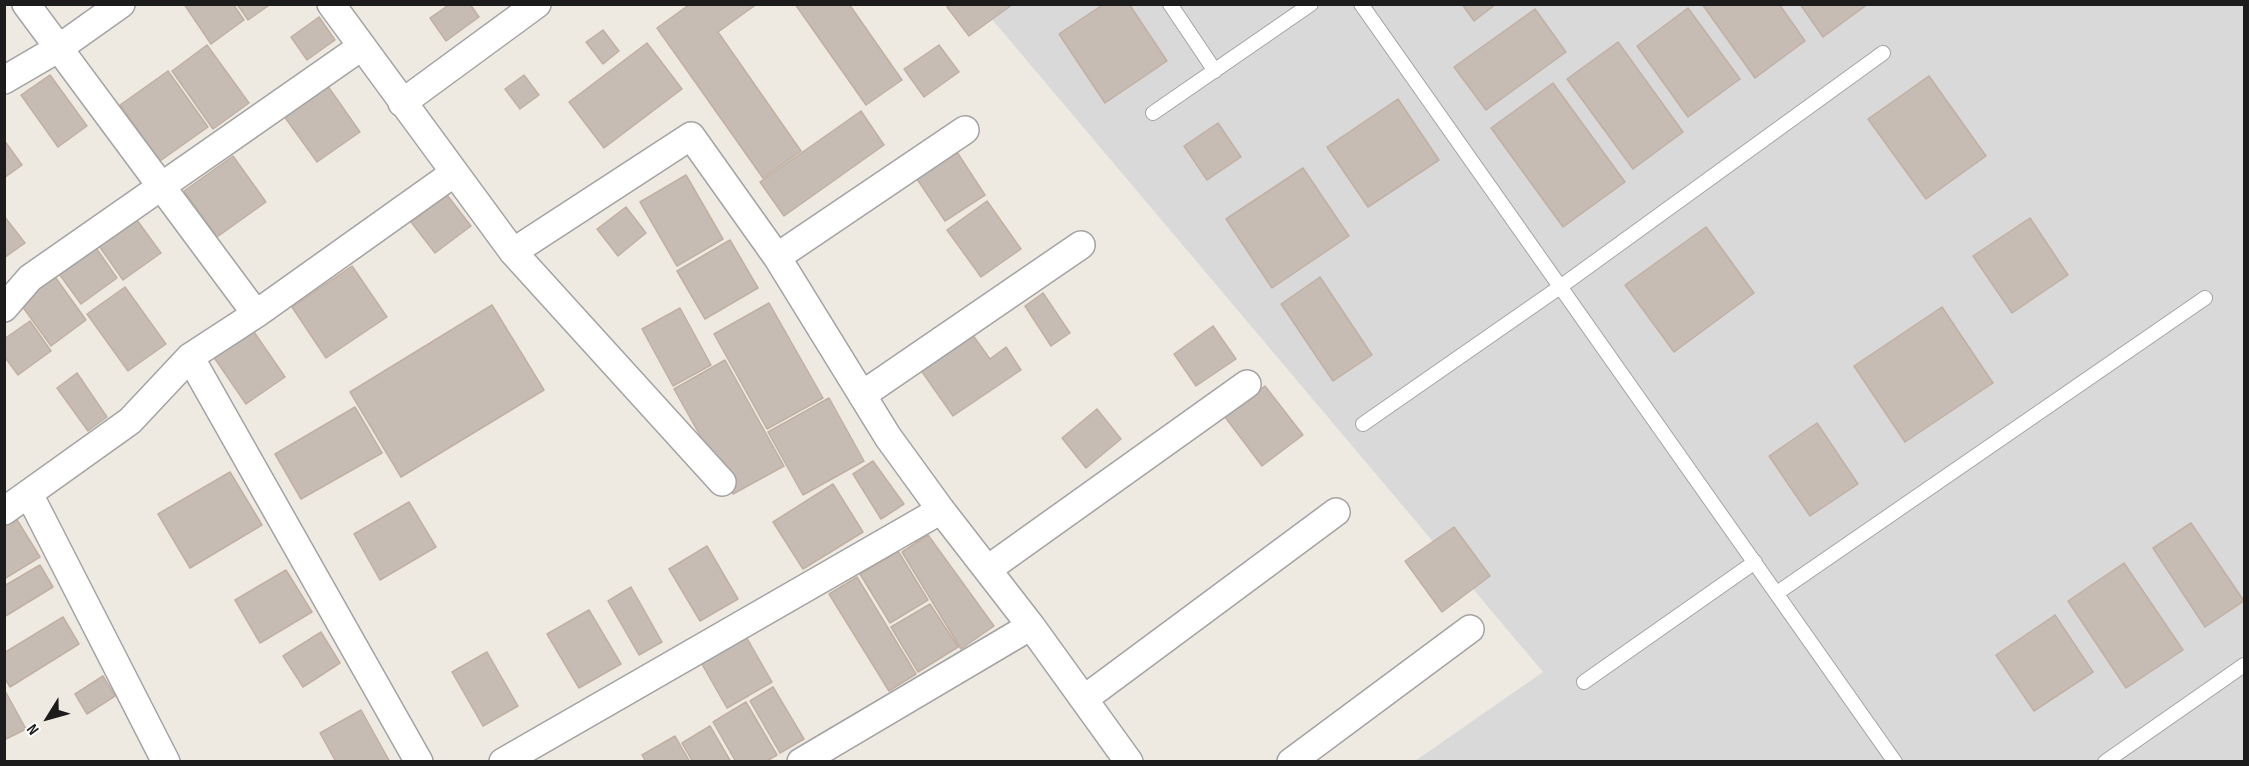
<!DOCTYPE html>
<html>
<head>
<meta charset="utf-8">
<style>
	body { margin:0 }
	#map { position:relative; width:2249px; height:766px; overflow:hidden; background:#eeeae1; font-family:"Sofia Sans Condensed",sans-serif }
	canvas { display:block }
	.frame { position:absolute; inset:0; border:6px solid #1c1c1c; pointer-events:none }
	.north { position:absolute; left:18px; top:688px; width:60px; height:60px; -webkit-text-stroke:4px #fff; paint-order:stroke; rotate:233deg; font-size:16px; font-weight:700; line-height:24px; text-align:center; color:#1c1c1c }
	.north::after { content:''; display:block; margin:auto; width:21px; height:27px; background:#1c1c1c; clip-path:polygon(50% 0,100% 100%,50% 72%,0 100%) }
</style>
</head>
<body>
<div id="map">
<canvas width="2249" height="766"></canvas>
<div class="frame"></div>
<div class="north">N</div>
</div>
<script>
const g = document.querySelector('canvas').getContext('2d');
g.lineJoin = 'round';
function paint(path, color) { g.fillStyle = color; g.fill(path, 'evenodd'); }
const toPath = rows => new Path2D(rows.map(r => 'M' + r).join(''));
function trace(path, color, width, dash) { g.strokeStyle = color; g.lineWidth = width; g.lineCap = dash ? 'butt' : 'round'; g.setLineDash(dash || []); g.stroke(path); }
paint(toPath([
	[980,5,2244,5,2244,761,1415,761,1543,672]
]), '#dad9d9');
const building = toPath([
	[184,4,233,4,244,20,211,44,184,4],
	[237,4,267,4,268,6,248,20,237,4],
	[450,4,470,4,479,17,446,41,430,18,450,4],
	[690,4,757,4,718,32,801,151,763,178,657,28,690,4],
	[795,4,849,4,902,80,866,105,795,4],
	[950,4,1013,4,969,36,947,7,950,4],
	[1104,4,1129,4,1167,61,1105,103,1059,34,1104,4],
	[1462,4,1496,4,1474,21,1462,4],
	[1702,4,1779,4,1805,41,1755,78,1702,4],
	[1800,4,1868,4,1823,37,1800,4],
	[1688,8,1740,79,1688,117,1637,46,1688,8],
	[1535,9,1566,52,1486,110,1454,67,1535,9],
	[319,17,335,40,307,60,291,37,319,17],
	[603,30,619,51,603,64,586,42,603,30],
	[1618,42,1683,132,1633,169,1567,79,1618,42],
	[647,43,682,89,604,148,569,102,647,43],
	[207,45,249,103,213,129,172,71,207,45],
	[939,45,959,72,924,97,904,69,939,45],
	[168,71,208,127,160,161,120,105,168,71],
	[50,75,87,126,58,147,21,95,50,75],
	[524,75,539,95,520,109,505,89,524,75],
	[1929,76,1986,156,1926,199,1868,119,1929,76],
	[1553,83,1625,182,1563,227,1491,128,1553,83],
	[327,85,360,132,317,162,284,116,327,85],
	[1398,99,1439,160,1368,207,1327,147,1398,99],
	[861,111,884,145,784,216,760,182,861,111],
	[1218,123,1241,157,1207,180,1184,146,1218,123],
	[4,140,22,165,4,178,4,140],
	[955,149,985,195,945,221,915,176,955,149],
	[233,156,266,202,217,237,184,191,233,156],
	[1303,168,1349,236,1272,288,1226,219,1303,168],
	[686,175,723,239,677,266,640,202,686,175],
	[447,195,471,226,435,253,411,222,447,195],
	[987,201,1021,249,981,277,947,230,987,201],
	[626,207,646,233,618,256,597,229,626,207],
	[4,216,25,243,4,258,4,216],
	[134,216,161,253,123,280,97,243,134,216],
	[2030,218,2068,275,2012,313,1973,256,2030,218],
	[1706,227,1754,293,1674,352,1625,285,1706,227],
	[730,240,758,288,705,319,677,271,730,240],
	[94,245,117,278,81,304,57,271,94,245],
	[352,266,387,317,326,358,292,307,352,266],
	[53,274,86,320,51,346,17,299,53,274],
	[1320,277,1372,355,1333,381,1281,304,1320,277],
	[125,287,166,344,128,371,87,314,125,287],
	[1043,293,1070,333,1051,346,1025,306,1043,293],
	[769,303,823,398,767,429,714,334,769,303],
	[492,305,544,390,401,477,350,392,492,305],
	[1942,307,1993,383,1905,442,1854,366,1942,307],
	[680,308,711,365,673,386,642,329,680,308],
	[30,321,51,351,18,375,4,356,4,339,30,321],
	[1213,326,1236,359,1196,386,1174,354,1213,326],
	[252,329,285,377,246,404,213,356,252,329],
	[972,334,990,359,1006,347,1021,370,953,416,920,369,972,334],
	[725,360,784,466,733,494,674,389,725,360],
	[77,373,107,417,88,431,57,388,77,373],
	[1265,386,1303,435,1262,466,1225,417,1265,386],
	[829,398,864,461,803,495,768,432,829,398],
	[355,407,382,453,301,499,275,454,355,407],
	[1097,409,1121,439,1086,468,1062,438,1097,409],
	[1817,423,1858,484,1810,516,1769,456,1817,423],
	[873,461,904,504,881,519,853,474,873,461],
	[230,472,262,525,190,568,158,514,230,472],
	[833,484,863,532,803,569,773,522,833,484],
	[409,502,436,547,380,580,354,534,409,502],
	[14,515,40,557,4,579,4,521,14,515],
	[2191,523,2244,601,2205,627,2153,548,2191,523],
	[1454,527,1490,576,1442,612,1405,561,1454,527],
	[928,535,994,626,961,649,902,552,928,535],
	[707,546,738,599,700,621,669,569,707,546],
	[898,551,928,600,890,623,860,574,898,551],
	[2124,563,2183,650,2126,688,2068,601,2124,563],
	[40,565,53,587,4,617,4,586,40,565],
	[286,570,312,612,260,643,235,600,286,570],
	[857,577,916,674,889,691,829,594,857,577],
	[631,587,662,642,639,655,608,601,631,587],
	[930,604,958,647,918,672,891,627,930,604],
	[589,610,621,664,579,688,547,634,589,610],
	[2055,615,2093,672,2034,711,1996,655,2055,615],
	[63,617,79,644,10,687,4,677,4,653,63,617],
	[321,632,340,663,303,687,283,656,321,632],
	[744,633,772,682,727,708,699,659,744,633],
	[487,652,518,706,483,726,452,672,487,652],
	[103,676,115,696,87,714,75,694,103,676],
	[773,687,804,739,780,753,750,701,773,687],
	[4,689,26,729,4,740,4,689],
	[746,702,777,755,765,762,736,762,713,722,746,702],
	[361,710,390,762,336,762,320,733,361,710],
	[710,726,731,762,693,762,682,743,710,726],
	[675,736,690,762,646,762,642,755,675,736]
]);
paint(building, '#c6bcb4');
trace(building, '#c1b0a2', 1.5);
const lane = toPath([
	[1170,4,1215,71],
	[1361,4,1895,762],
	[1153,113,1311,4],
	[1363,424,1560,287,1883,53],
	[1777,593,2205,298],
	[1584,682,1755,562],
	[2105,762,2244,665]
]);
const street = toPath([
	[331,4,513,252,691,136,777,257,888,437,941,510,1031,626,1129,762],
	[4,80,59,48,121,4],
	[402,103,537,4],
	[513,252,722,482],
	[777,257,965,130],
	[4,308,30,278,361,47],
	[256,314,454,173],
	[190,357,419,762],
	[862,395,1081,245],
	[29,494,166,762],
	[4,511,130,421,190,357,256,314,26,4],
	[988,569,1247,384],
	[1084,699,1336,512],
	[503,762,941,510],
	[801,762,1031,626],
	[1291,762,1470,629]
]);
trace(lane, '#a3a3a3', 16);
trace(street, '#a3a3a3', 30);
trace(lane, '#fff', 14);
trace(street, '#fff', 27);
</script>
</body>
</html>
